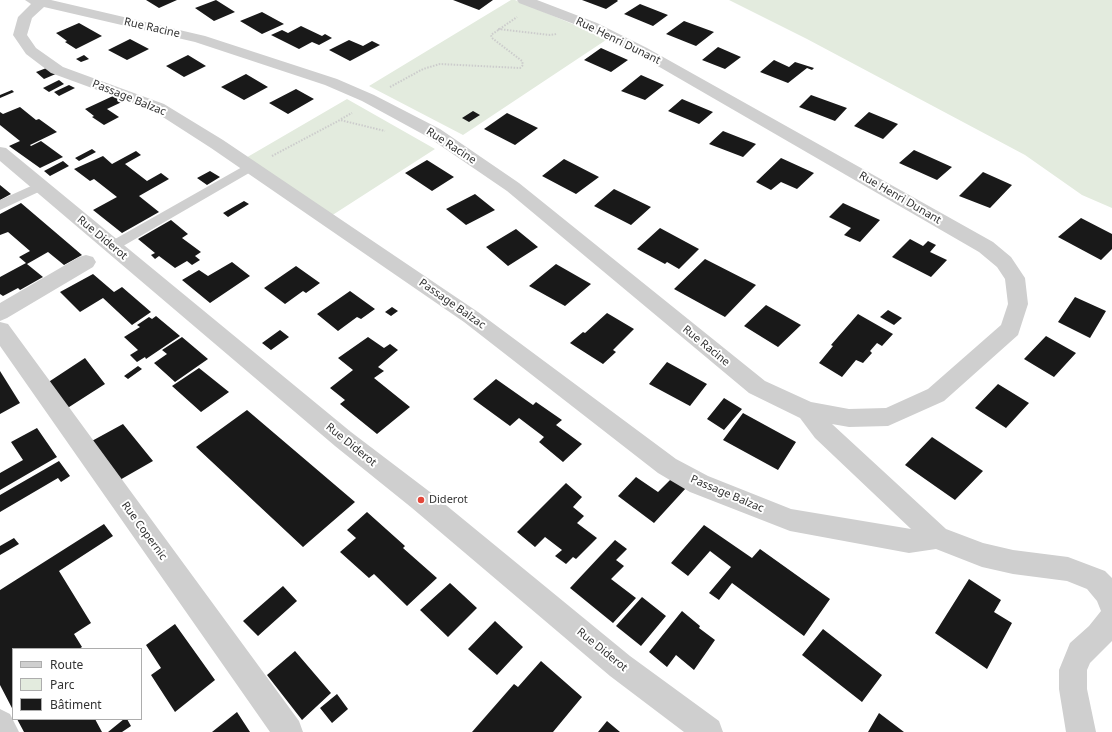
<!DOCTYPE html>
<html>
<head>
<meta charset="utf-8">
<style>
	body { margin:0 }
	#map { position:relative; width:1112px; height:732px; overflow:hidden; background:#fff; font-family:"Noto Sans",sans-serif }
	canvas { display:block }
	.legend { position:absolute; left:12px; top:648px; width:130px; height:72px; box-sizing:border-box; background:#fff; border:1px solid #adadad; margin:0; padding:5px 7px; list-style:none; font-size:12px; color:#323232 }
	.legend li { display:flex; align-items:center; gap:8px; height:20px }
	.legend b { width:20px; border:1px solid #adadad }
</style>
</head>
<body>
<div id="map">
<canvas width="1112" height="732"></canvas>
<ul class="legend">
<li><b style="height:5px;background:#cfcfcf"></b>Route</li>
<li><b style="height:11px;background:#e3ebde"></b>Parc</li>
<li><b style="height:11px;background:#191919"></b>Bâtiment</li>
</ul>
</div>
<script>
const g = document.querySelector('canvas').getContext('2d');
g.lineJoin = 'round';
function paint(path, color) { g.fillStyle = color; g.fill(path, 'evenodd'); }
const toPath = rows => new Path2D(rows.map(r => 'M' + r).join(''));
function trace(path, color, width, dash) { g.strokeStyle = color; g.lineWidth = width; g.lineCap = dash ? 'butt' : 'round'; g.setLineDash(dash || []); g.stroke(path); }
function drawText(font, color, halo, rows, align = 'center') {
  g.font = font + ' "Noto Sans",sans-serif'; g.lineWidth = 4; g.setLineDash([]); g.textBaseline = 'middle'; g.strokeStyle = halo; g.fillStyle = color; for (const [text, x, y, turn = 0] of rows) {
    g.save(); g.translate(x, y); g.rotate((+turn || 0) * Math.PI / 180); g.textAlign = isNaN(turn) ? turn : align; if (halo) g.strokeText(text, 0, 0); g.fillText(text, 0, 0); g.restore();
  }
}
paint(toPath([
	[511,0,515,0,575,25,606,40,463,135,369,86],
	[729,0,1112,0,1112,208,1082,195,1025,155,807,39],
	[347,99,435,149,331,216,244,159]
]), '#e3ebde');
paint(toPath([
	[146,0,177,0,159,8],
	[216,0,235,12,214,21,195,8],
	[453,0,493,0,479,10],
	[582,0,617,0,618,1,606,9],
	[640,4,668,15,653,26,624,14],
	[262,12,284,24,262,34,240,21],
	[684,21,714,32,696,46,666,34],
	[79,23,102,36,76,49,65,42,67,41,56,33],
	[301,26,322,36,325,34,332,38,319,45,312,42,299,49,271,35,282,30,288,33],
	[130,39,149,49,127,60,108,50],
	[349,40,363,46,372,41,380,45,350,61,329,50],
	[718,47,741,57,725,69,702,60],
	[601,48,628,60,611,72,584,60],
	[84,55,89,59,81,62,76,59],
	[188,55,206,66,184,77,166,66],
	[774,60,789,67,795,62,814,68,812,70,807,68,788,83,760,72],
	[49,67,58,73,44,79,36,72],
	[246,74,268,87,244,100,221,87],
	[641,75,664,85,645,100,621,91],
	[59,80,64,84,49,92,43,88],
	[69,85,75,88,59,96,54,92],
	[296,89,314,99,288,114,269,103],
	[12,90,14,92,0,98,0,95],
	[811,95,847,108,835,121,799,107],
	[113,96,126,100,107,109,119,117,104,125,92,117,94,116,85,109],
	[682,99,713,112,699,124,668,111],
	[20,107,36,120,39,119,57,132,30,145,31,146,41,141,63,157,40,168,9,146,20,141,0,125,0,112,3,114],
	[473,111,480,115,469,122,462,118],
	[869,112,898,124,883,139,854,126],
	[507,113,538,128,515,145,484,129],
	[723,131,756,144,743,157,709,144],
	[92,149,96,152,79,161,75,158],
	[914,150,952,167,937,180,899,163],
	[136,151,141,155,125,164,147,181,161,173,169,179,139,196,159,212,122,233,93,210,117,197,94,179,90,181,74,169,103,156,112,164],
	[781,158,814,173,797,189,781,182,771,190,756,182],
	[564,159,599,177,576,194,542,176],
	[427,160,454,177,432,191,405,173],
	[63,161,69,166,50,176,44,171],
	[210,171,220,177,207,185,197,178],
	[983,172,1012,185,990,208,959,196],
	[0,185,11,194,0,200],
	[614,189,651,207,631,225,594,206],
	[475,194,495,210,466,225,446,209],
	[244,201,249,204,228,217,223,213],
	[21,203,82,255,64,265,48,252,27,264,43,277,20,290,18,288,3,296,0,294,0,277,26,263,19,257,30,251,8,232,0,235,0,214],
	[843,203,880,220,860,242,844,235,851,228,829,217],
	[1081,218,1112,234,1112,249,1101,260,1058,237],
	[171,220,188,234,182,238,201,252,195,256,200,260,192,265,187,261,175,268,159,256,155,259,151,255,155,253,138,239],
	[660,228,699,249,679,269,667,262,665,264,637,249],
	[516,229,538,247,508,266,486,247],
	[910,239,923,246,928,241,936,245,930,252,947,260,931,277,892,257],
	[705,259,756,285,725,317,674,289],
	[232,262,250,276,210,303,182,280,199,270,208,276],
	[556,264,591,284,565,306,529,286],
	[296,266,320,283,306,293,303,291,285,304,264,288],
	[93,274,114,292,122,287,151,312,132,325,103,298,80,312,60,292],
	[350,291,375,309,361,319,357,317,338,331,317,314],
	[1075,297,1106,311,1090,338,1058,322],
	[766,305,801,325,778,347,744,326],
	[392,307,398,311,391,316,385,312],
	[888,310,902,318,894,325,880,317],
	[607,313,634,329,613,350,616,352,603,364,570,343,583,332,585,333],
	[858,314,893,334,882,346,877,343,870,351,872,353,863,363,856,360,842,377,819,363,833,346,831,345],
	[156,316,180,336,146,359,145,357,137,362,130,355,138,350,124,337,140,327,137,325,149,317,152,319],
	[280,330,289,337,271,350,262,343],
	[1046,336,1076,353,1054,377,1024,359],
	[182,337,208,359,175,382,154,363,167,354,162,350],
	[368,337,384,348,390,344,398,350,378,367,384,371,374,378,410,407,377,434,340,404,345,400,330,388,353,370,338,358],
	[85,358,105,384,66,409,47,383],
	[667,362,707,384,690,406,649,384],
	[138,366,142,369,128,379,124,376],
	[199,368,229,392,201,412,172,386],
	[0,371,20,403,0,414],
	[496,379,533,405,536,402,562,420,556,425,582,444,563,462,539,442,544,437,519,418,510,426,473,399],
	[998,384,1029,403,1006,428,975,408],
	[724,398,742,409,724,430,707,419],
	[247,410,355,502,303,547,196,447],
	[743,413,796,442,778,470,723,440],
	[123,424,153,461,118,481,90,442],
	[37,428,57,457,0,490,0,473,23,460,11,442],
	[932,437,983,471,955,500,905,465],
	[59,461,70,476,61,482,58,478,0,512,0,495],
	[636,477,658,492,671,479,686,488,654,523,618,496],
	[566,483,582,497,573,507,584,516,577,523,597,538,576,559,573,557,566,564,555,556,562,550,545,537,535,547,517,532],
	[367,512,405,546,403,548,437,578,407,606,374,574,369,578,340,552,356,538,347,530],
	[104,524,113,536,59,571,91,623,74,634,82,647,79,649,13,649,13,710,0,685,0,590],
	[704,525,752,558,760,549,830,599,804,636,732,583,719,600,709,593,731,567,710,551,688,576,671,563],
	[14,538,19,544,0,555,0,546],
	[615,540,627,549,616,560,624,566,611,579,636,598,613,623,570,588],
	[969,579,1001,600,994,612,1012,623,987,669,935,633],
	[450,583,477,608,448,637,420,610],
	[283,586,297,601,258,636,243,621],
	[642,597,666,616,641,646,616,626],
	[682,611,700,626,699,628,715,640,694,670,676,655,667,667,649,652],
	[495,621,523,647,497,675,468,649],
	[175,624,215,680,175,712,151,675,161,668,146,645],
	[823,629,882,675,862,702,802,655],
	[295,651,331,693,302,720,267,675],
	[541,661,582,697,553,732,472,732,514,684,518,687],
	[337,694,348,709,332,723,320,708],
	[237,712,250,732,212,732],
	[879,713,904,732,868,732],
	[17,719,95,719,102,732,24,732],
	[124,719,127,719,131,726,122,732,108,732],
	[607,721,620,732,598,732]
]), '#191919');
trace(toPath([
	[498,29,550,35,557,34],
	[390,87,423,69,440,64,520,68,523,65,522,61,492,38,491,35,517,17],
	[341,119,352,113],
	[272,156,340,120,385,131]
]), '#ccc', 2, [1.5, 1.5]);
paint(toPath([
	[251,162,256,163,257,166,256,169,118,249,113,251,108,249,106,246,108,243,251,162],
	[40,182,45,183,47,186,45,189,0,210,0,200,40,182]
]), '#cfcfcf');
paint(toPath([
	[25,0,51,0,205,36,337,79,374,95,440,129,519,183,765,381,811,402,849,409,886,408,928,389,1001,325,1008,304,1005,279,997,267,979,252,637,54,587,29,519,3,517,0,537,0,597,23,647,48,993,242,1011,257,1025,278,1028,304,1018,335,944,401,888,426,849,427,832,424,946,529,983,543,1013,550,1068,557,1105,571,1112,578,1112,641,1090,663,1087,670,1087,689,1096,732,1066,732,1059,689,1059,670,1070,643,1089,626,1101,611,1097,601,1087,589,1067,581,1013,574,982,567,936,549,909,553,790,531,690,492,658,473,464,322,211,148,152,110,51,73,26,54,13,35,18,17,31,4,25,0],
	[44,7,195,42,325,85,362,101,428,137,507,191,749,393,800,418,815,438,911,529,791,509,708,476,676,459,478,312,223,140,164,104,63,67,36,48,27,35,32,18,44,7],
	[0,147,6,148,351,432,430,492,630,656,719,721,723,732,684,732,610,676,412,508,335,446,0,161,0,147],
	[86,255,93,257,96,262,93,267,7,318,0,321,0,303,79,257,86,255],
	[0,322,8,324,299,721,303,732,270,732,0,346,0,322],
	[0,709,10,714,19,732,0,732,0,709]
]), '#cfcfcf');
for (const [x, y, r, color] of [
	[421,500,4,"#e3473a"]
]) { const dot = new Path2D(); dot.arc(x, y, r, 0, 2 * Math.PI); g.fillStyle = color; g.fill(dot); trace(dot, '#fff', 1.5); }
drawText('11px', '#323232', '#fff', [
	["Rue Racine",152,28,13],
	["Rue Henri Dunant",618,41,26],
	["Passage Balzac",129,98,22],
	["Rue Racine",451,146,33],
	["Rue Henri Dunant",900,198,30],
	["Rue Diderot",102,238,40],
	["Passage Balzac",452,304,35],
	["Rue Racine",706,346,39],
	["Rue Diderot",351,445,39],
	["Passage Balzac",727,494,23],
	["Rue Copernic",144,531,54],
	["Rue Diderot",602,650,39]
]);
drawText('11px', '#323232', '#fff', [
	["Diderot",429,500]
], 'left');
</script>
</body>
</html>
